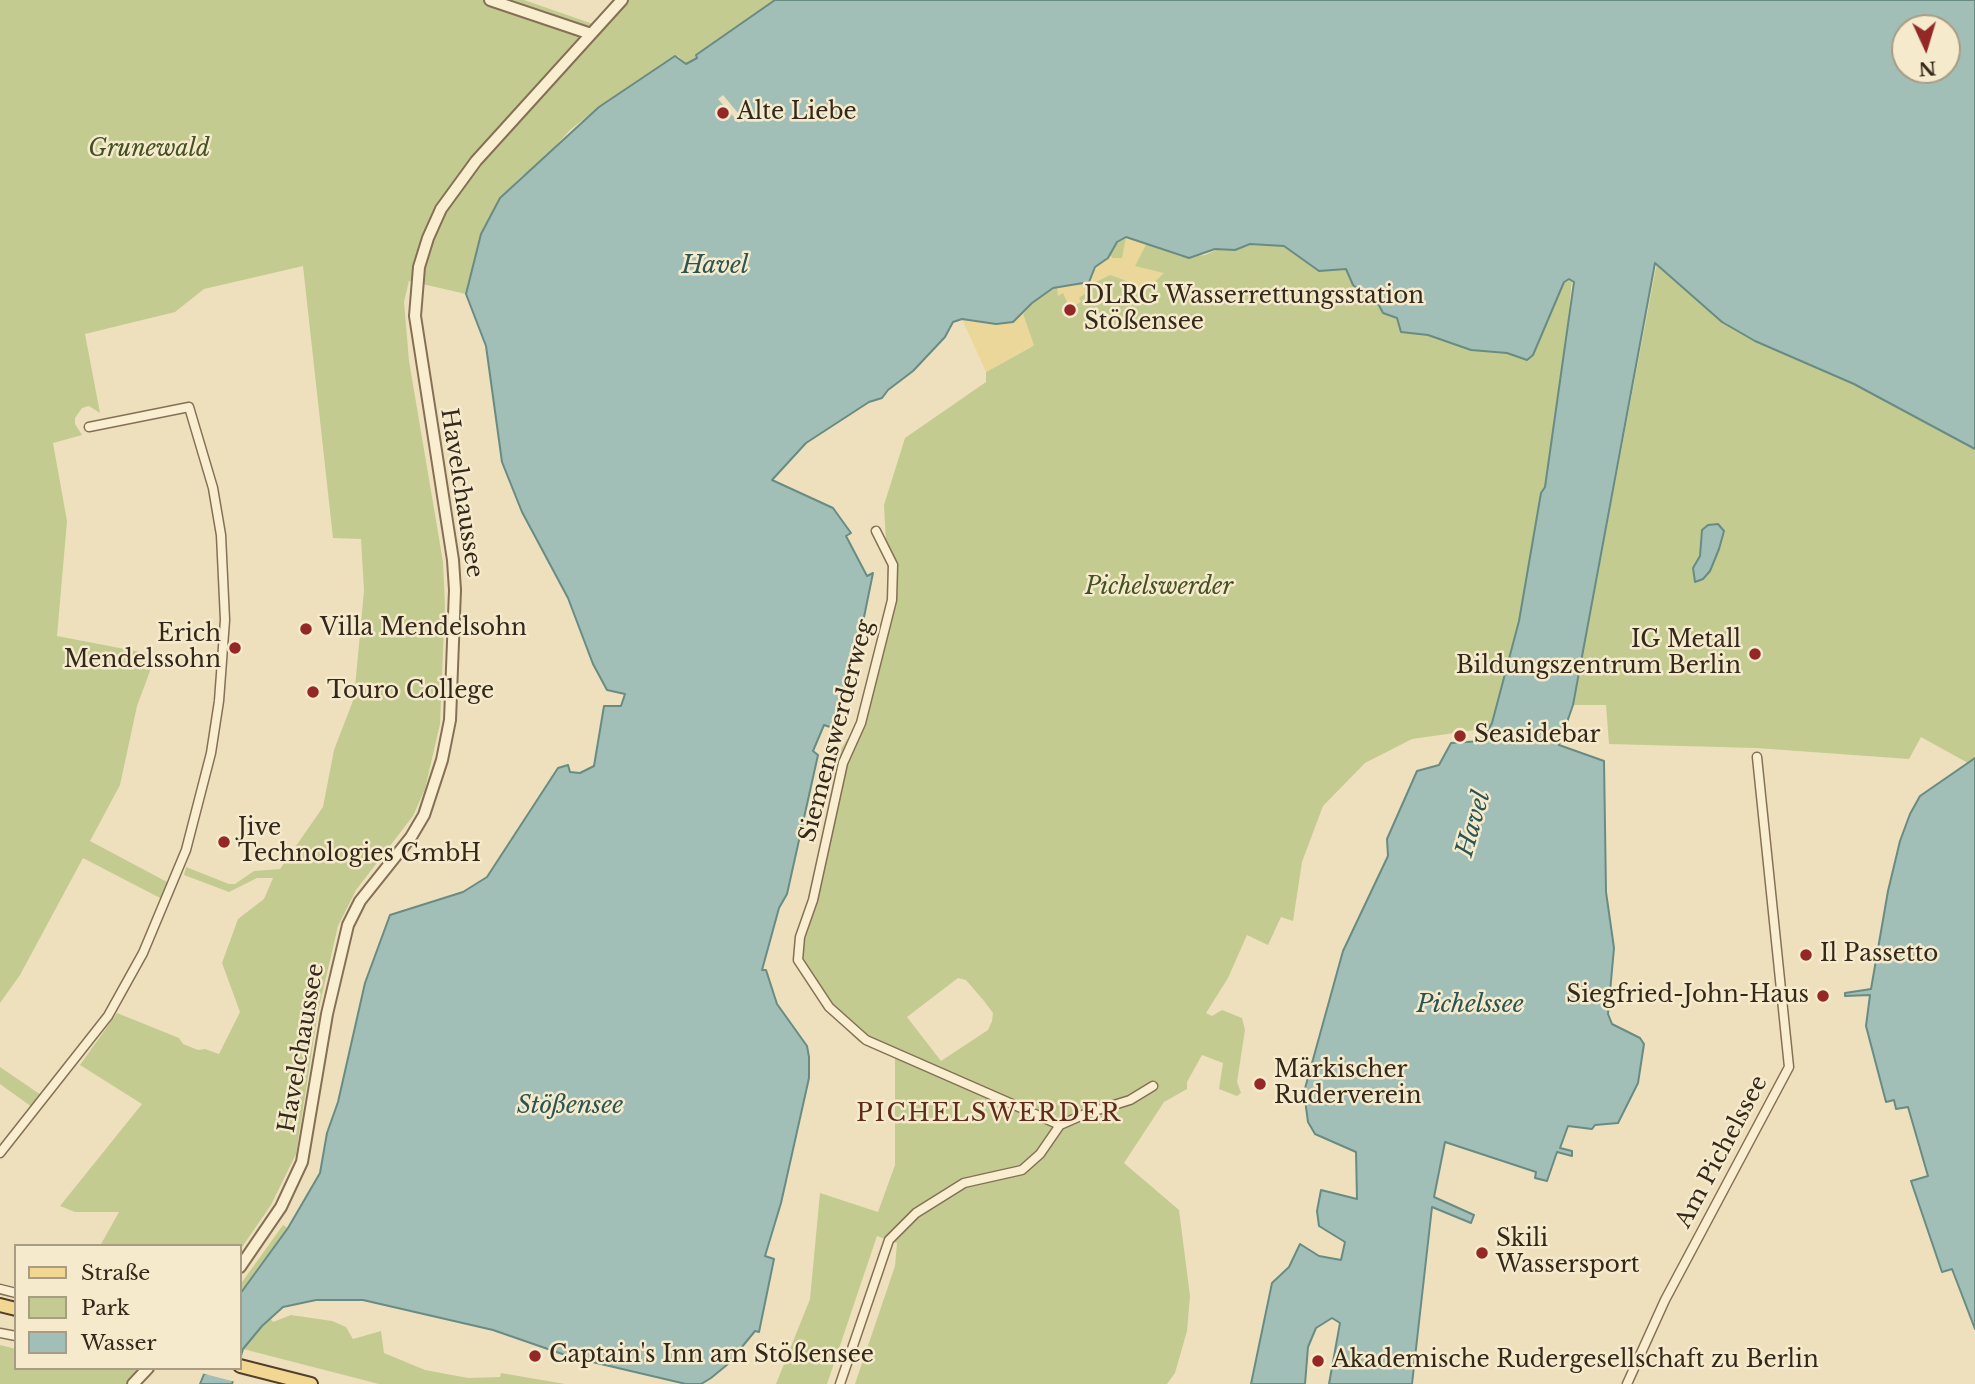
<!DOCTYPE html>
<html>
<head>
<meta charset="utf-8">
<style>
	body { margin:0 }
	#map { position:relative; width:1975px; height:1384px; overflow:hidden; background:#eee0bd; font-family:"Libre Baskerville",serif }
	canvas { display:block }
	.legend { position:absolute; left:14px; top:1244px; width:228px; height:126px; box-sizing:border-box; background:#f5eacc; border:2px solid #a89c85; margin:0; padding:9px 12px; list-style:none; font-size:21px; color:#34281b }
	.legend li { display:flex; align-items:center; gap:14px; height:35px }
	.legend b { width:35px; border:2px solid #a89c85 }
	.north { position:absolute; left:1891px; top:14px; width:70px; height:70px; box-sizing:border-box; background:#f5eacc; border:2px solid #a89c85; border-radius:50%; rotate:176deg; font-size:19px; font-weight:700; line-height:28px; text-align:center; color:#34281b }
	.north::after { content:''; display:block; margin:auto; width:24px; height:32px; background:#942826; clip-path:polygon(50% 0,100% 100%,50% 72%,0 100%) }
</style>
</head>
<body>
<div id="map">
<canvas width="1975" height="1384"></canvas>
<ul class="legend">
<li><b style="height:9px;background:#f2d793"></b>Straße</li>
<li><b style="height:19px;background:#c3cb91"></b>Park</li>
<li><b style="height:19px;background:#a1bfb7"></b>Wasser</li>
</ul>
<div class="north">N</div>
</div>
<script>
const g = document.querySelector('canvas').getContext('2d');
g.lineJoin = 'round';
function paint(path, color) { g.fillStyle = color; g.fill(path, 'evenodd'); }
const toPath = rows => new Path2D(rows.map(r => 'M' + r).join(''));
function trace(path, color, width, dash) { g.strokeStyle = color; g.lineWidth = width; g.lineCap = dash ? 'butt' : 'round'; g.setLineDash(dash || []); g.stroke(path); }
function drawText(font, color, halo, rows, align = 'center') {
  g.font = font + ' "Libre Baskerville",serif'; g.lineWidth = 5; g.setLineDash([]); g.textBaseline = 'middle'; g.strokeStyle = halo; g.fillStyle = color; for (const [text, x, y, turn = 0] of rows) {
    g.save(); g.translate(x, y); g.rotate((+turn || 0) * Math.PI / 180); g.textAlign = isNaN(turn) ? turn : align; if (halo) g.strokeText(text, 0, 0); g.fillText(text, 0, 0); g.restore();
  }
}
paint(toPath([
	[0,0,524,0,593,24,613,0,775,0,697,55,700,57,697,58,686,64,678,56,599,107,570,130,540,163,521,177,500,198,481,234,466,294,409,281,404,302,409,361,443,562,445,605,440,724,425,789,413,816,356,890,338,926,318,1012,296,1154,271,1205,240,1250,240,1246,100,1246,119,1212,75,1212,60,1206,142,1104,80,1065,117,1013,179,1038,183,1044,198,1050,205,1049,219,1054,240,1012,222,963,238,919,264,899,273,878,257,878,229,892,184,875,186,867,229,884,235,884,254,871,280,869,323,807,334,750,354,698,364,591,361,539,333,538,303,266,204,289,175,312,85,334,100,413,89,406,82,408,75,418,75,424,82,435,53,443,67,521,57,636,156,655,137,706,120,785,90,841,169,883,162,899,83,858,20,975,0,1003],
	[1126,237,1182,257,1205,255,1219,249,1235,250,1257,243,1284,246,1315,269,1346,269,1353,285,1359,290,1373,294,1383,313,1397,318,1401,332,1428,335,1471,350,1507,353,1527,360,1533,355,1564,282,1572,279,1564,362,1545,487,1541,493,1519,621,1492,723,1482,741,1475,730,1412,739,1365,763,1323,806,1302,862,1293,921,1281,917,1268,945,1247,935,1228,978,1206,1013,1212,1016,1222,1010,1242,1018,1245,1030,1237,1082,1241,1093,1237,1096,1219,1089,1223,1063,1202,1055,1187,1082,1187,1089,1164,1102,1124,1163,1179,1210,1190,1296,1187,1331,1175,1373,1167,1384,855,1384,895,1266,897,1243,877,1236,827,1384,776,1384,810,1299,820,1193,878,1212,895,1165,895,1057,859,1042,836,1019,813,992,794,957,797,933,809,901,841,749,858,723,889,601,884,505,905,438,986,382,986,372,1033,346,1023,314,1032,303],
	[958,978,966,980,984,1001,993,1013,992,1021,988,1030,941,1061,907,1017],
	[1657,262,1723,323,1854,384,1975,449,1975,758,1968,763,1921,737,1909,759,1756,748,1609,744,1606,705,1573,705],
	[0,1067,41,1095,32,1107,0,1084],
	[283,1225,288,1228,240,1294,240,1285],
	[291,1315,332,1321,346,1327,353,1339,381,1331,384,1353,425,1370,468,1378,500,1377,501,1373,565,1384,379,1384,243,1349,270,1318,273,1322],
	[0,1345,16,1349,16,1368,142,1368,128,1384,0,1384]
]), '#c3cb91');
paint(toPath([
	[1126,237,1147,243,1135,266,1164,273,1140,296,1132,283,1110,275,1084,288,1086,293,1079,298,1081,302,1075,305,1073,302,1068,304,1063,293,1058,296,1057,286,1080,285,1091,280,1095,267,1110,255,1113,258,1122,258],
	[1023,314,1034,345,986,372,962,319,1005,324]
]), '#ead799');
const water = toPath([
	[775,0,1975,0,1975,449,1854,384,1755,341,1722,322,1655,263,1573,705,1559,745,1604,761,1606,892,1614,948,1608,1014,1612,1024,1640,1038,1644,1044,1638,1083,1618,1123,1595,1125,1592,1129,1568,1126,1560,1148,1572,1151,1572,1156,1557,1152,1547,1181,1535,1178,1536,1172,1445,1142,1434,1197,1474,1215,1471,1223,1432,1207,1412,1384,1329,1384,1340,1323,1332,1318,1316,1328,1308,1347,1305,1384,1251,1384,1272,1283,1289,1267,1300,1244,1319,1256,1341,1260,1345,1242,1319,1226,1317,1211,1321,1190,1357,1199,1356,1152,1315,1134,1308,1122,1304,1092,1343,951,1388,856,1387,839,1417,771,1439,765,1451,743,1482,741,1492,723,1519,621,1541,493,1545,487,1574,282,1569,279,1564,282,1533,355,1527,360,1507,353,1471,350,1428,335,1401,332,1397,318,1383,313,1373,294,1362,292,1353,285,1346,269,1319,271,1284,246,1250,244,1235,250,1215,249,1189,258,1126,237,1117,242,1108,258,1095,267,1089,282,1053,288,1032,303,1013,322,996,324,962,319,953,322,945,337,913,371,888,390,882,398,869,402,806,443,772,480,833,508,851,533,846,536,867,576,873,573,863,622,835,724,833,728,824,725,813,751,818,755,787,894,779,908,762,970,766,970,777,1004,807,1046,809,1057,809,1078,781,1203,765,1256,774,1259,759,1332,755,1331,728,1364,711,1378,701,1384,686,1384,571,1357,493,1330,363,1300,316,1300,283,1307,262,1326,243,1349,240,1359,240,1294,288,1228,320,1173,327,1133,338,1102,365,983,390,915,463,892,487,877,558,768,568,765,570,772,580,773,594,766,604,706,621,706,625,694,607,690,593,664,568,598,522,512,502,462,486,346,466,294,481,234,500,198,599,107,675,56,686,64,697,58,696,55,775,0],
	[1905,28,1947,28,1947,70,1905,70,1905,28],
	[1718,524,1724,531,1719,549,1710,571,1703,579,1695,582,1693,568,1700,556,1702,530,1708,525,1718,524],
	[1975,758,1975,1329,1952,1269,1942,1272,1911,1181,1928,1176,1908,1107,1896,1109,1894,1100,1886,1102,1866,1026,1870,995,1845,996,1845,993,1871,989,1888,891,1900,841,1910,814,1920,796,1975,758],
	[237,1368,232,1384,200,1384,204,1374,237,1368]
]);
paint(water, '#a1bfb7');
trace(water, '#688c84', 2);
paint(toPath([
	[723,95,743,119,739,123,718,99],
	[202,1368,240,1368,240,1369,236,1382,201,1373]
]), '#eee0bd');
const minor = toPath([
	[876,531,893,565,892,600,861,723,843,763,813,900,800,937,798,960,829,1007,866,1040,1060,1125],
	[0,1153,108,1016,143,953,186,850,211,753,219,701,225,620,221,535,213,488,189,407,89,427],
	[0,1289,16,1293],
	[0,1333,16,1336],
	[840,1384,889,1240,916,1213,964,1183,1022,1170,1040,1154,1060,1125,1085,1114,1130,1100,1153,1086],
	[1627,1384,1665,1300,1789,1067,1757,757]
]);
const tertiary = toPath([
	[490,0,591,34],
	[240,1267,281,1207,302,1162,327,1014,348,925,360,901,411,837,424,815,442,760,450,720,455,590,453,560,415,316,419,267,428,238,441,209,476,161,622,0],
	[133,1384,148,1368]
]);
const primary = toPath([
	[0,1305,16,1309],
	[240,1366,311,1384]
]);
trace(minor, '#857056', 11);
trace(tertiary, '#857056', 14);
trace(primary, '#523e2b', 16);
trace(minor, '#f9eed0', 8);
trace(tertiary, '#f9eed0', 10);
trace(primary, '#f2d793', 12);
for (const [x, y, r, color] of [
	[723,113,7,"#942826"],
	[1070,310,7,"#942826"],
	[306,629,7,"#942826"],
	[235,648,7,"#942826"],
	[1755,654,7,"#942826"],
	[313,692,7,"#942826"],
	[1460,736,7,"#942826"],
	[224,842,7,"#942826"],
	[1806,955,7,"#942826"],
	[1823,996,7,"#942826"],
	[1260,1084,7,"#942826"],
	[1482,1253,7,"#942826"],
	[535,1356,7,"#942826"],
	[1318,1361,7,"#942826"]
]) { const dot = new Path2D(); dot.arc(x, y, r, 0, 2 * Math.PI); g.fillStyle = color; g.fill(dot); trace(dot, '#f5eacc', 2.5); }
drawText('23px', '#34281b', '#f5eacc', [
	["Alte Liebe",737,113],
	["DLRG Wasserrettungsstation",1084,297],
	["Stößensee",1084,323],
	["Villa Mendelsohn",320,629],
	["Erich",221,635,"right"],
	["Mendelssohn",221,661,"right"],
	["IG Metall",1741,641,"right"],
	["Bildungszentrum Berlin",1741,667,"right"],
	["Touro College",327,692],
	["Seasidebar",1474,736],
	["Jive",238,829],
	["Technologies GmbH",238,855],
	["Il Passetto",1820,955],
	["Siegfried-John-Haus",1809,996,"right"],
	["Märkischer",1274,1071],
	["Ruderverein",1274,1097],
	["Skili",1496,1240],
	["Wassersport",1496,1266],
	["Captain's Inn am Stößensee",549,1356],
	["Akademische Rudergesellschaft zu Berlin",1332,1361]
], 'left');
drawText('italic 23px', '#445122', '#f5eacc', [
	["Grunewald",149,150],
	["Pichelswerder",1159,588]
]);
drawText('23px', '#34281b', '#f5eacc', [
	["Havelchaussee",461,493,81],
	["Siemenswerderweg",837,731,-75],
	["Havelchaussee",302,1048,-80],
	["Am Pichelssee",1722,1152,-62]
]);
drawText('italic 24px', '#2a5453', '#f5eacc', [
	["Havel",715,266],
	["Havel",1474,824,-74],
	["Pichelssee",1470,1005],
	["Stößensee",570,1106]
]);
g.letterSpacing = '2px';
drawText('24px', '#612b1a', '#f5eacc', [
	["PICHELSWERDER",989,1114]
]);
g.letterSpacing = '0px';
</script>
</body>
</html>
